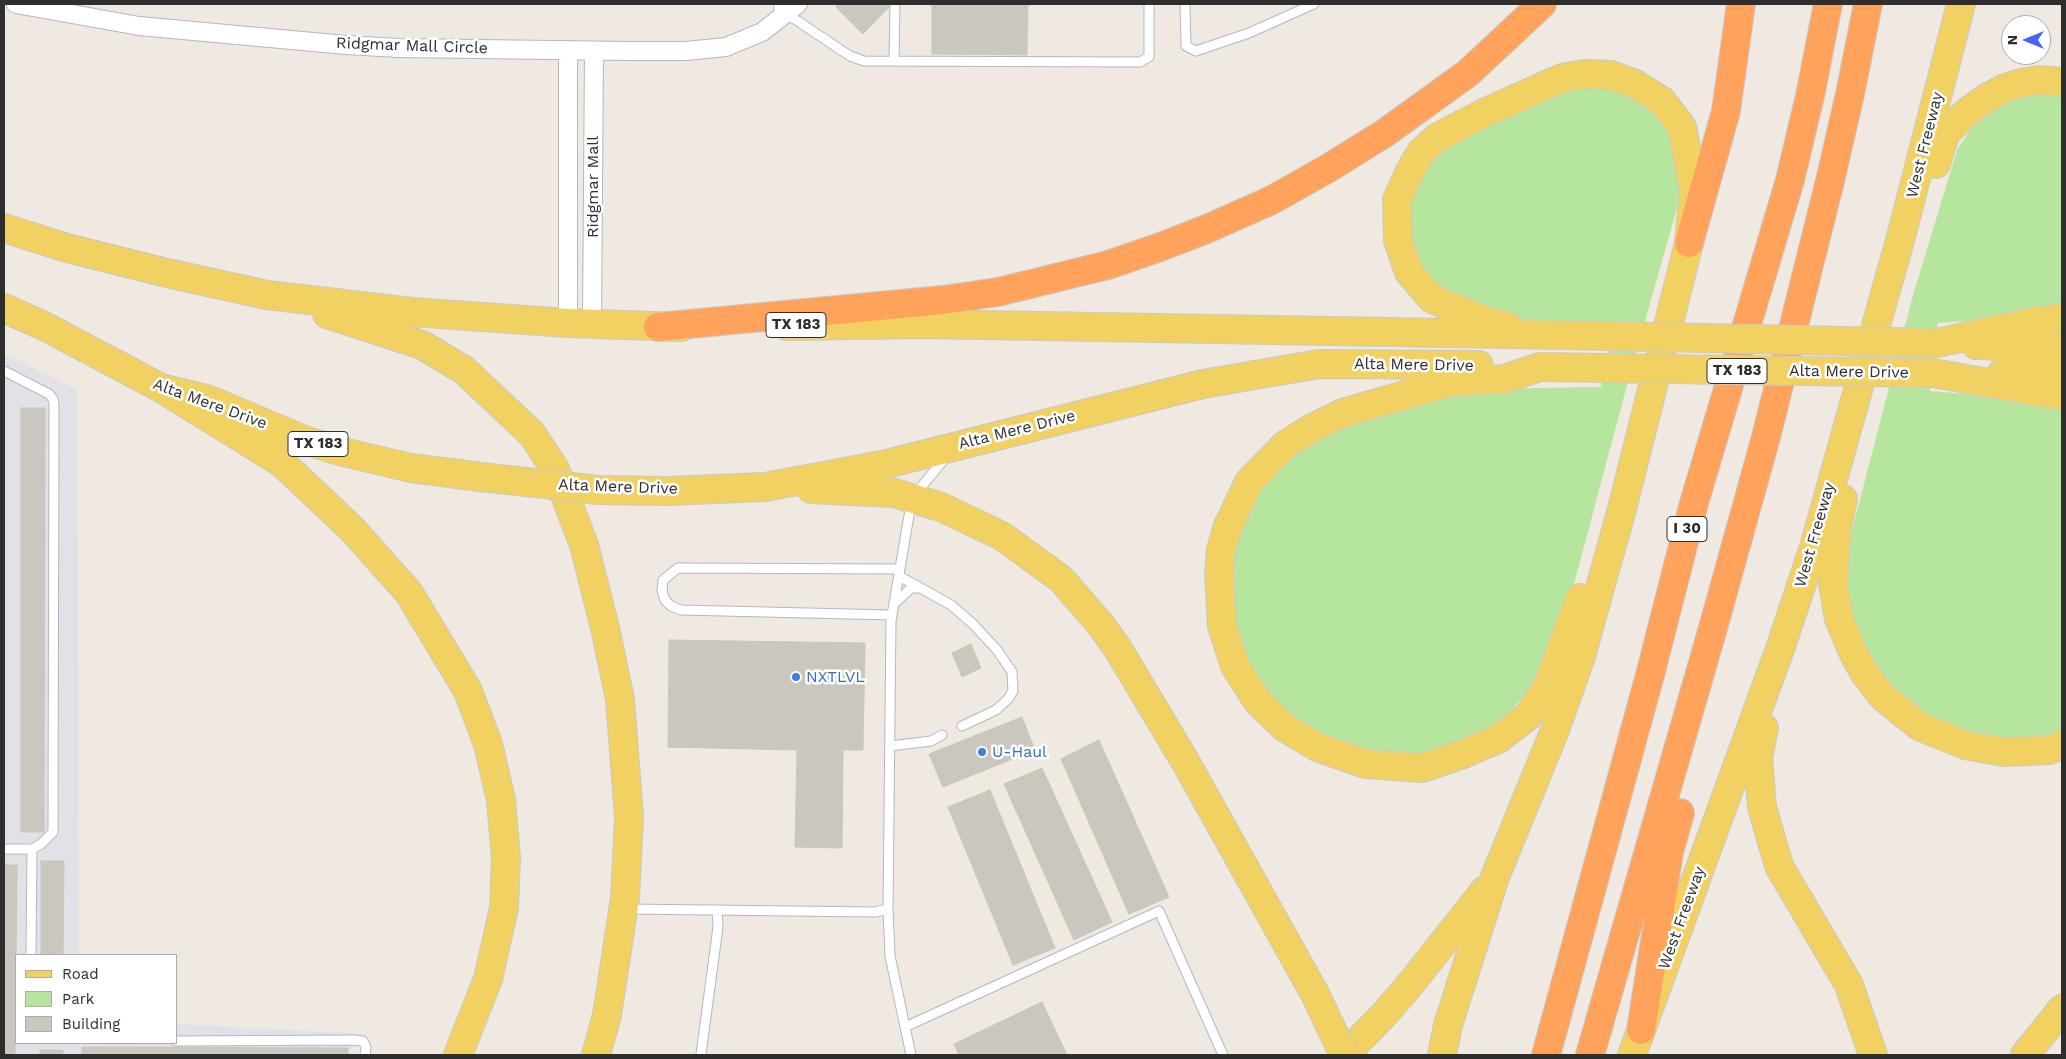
<!DOCTYPE html>
<html>
<head>
<meta charset="utf-8">
<style>
	body { margin:0 }
	#map { position:relative; width:2066px; height:1059px; overflow:hidden; background:#efe9e1; font-family:"Work Sans",sans-serif }
	canvas { display:block }
	.frame { position:absolute; inset:0; border:5px solid #2e2e2e; pointer-events:none }
	.legend { position:absolute; left:15px; top:954px; width:162px; height:90px; box-sizing:border-box; background:#fff; border:1px solid #ababab; margin:0; padding:6px 9px; list-style:none; font-size:15px; color:#2e2e2e }
	.legend li { display:flex; align-items:center; gap:10px; height:25px }
	.legend b { width:25px; border:1px solid #ababab }
	.north { position:absolute; left:2001px; top:15px; width:50px; height:50px; box-sizing:border-box; background:#fff; border:1px solid #ababab; border-radius:50%; rotate:270deg; font-size:14px; font-weight:700; line-height:20px; text-align:center; color:#2e2e2e }
	.north::after { content:''; display:block; margin:auto; width:18px; height:22px; background:#4264fb; clip-path:polygon(50% 0,100% 100%,50% 72%,0 100%) }
</style>
</head>
<body>
<div id="map">
<canvas width="2066" height="1059"></canvas>
<div class="frame"></div>
<ul class="legend">
<li><b style="height:6px;background:#f2d163"></b>Road</li>
<li><b style="height:14px;background:#b6e59e"></b>Park</li>
<li><b style="height:14px;background:#cbc7bf"></b>Building</li>
</ul>
<div class="north">N</div>
</div>
<script>
const g = document.querySelector('canvas').getContext('2d');
g.lineJoin = 'round';
function paint(path, color) { g.fillStyle = color; g.fill(path, 'evenodd'); }
const toPath = rows => new Path2D(rows.map(r => 'M' + r).join(''));
function trace(path, color, width, dash) { g.strokeStyle = color; g.lineWidth = width; g.lineCap = dash ? 'butt' : 'round'; g.setLineDash(dash || []); g.stroke(path); }
function drawText(font, color, halo, rows, align = 'center') {
  g.font = font + ' "Work Sans",sans-serif'; g.lineWidth = 5; g.setLineDash([]); g.textBaseline = 'middle'; g.strokeStyle = halo; g.fillStyle = color; for (const [text, x, y, turn = 0] of rows) {
    g.save(); g.translate(x, y); g.rotate((+turn || 0) * Math.PI / 180); g.textAlign = isNaN(turn) ? turn : align; if (halo) g.strokeText(text, 0, 0); g.fillText(text, 0, 0); g.restore();
  }
}
paint(toPath([
	[4,354,77,390,79,955,16,955,16,1043,176,1043,176,1024,365,1034,344,1055,4,1055]
]), '#e3e1e8');
paint(toPath([
	[1580,85,1623,90,1660,114,1679,148,1684,183,1627,385,1561,633,1542,674,1502,721,1444,750,1406,755,1355,753,1287,719,1242,662,1232,625,1231,546,1253,492,1296,448,1360,420,1466,392,1532,388,1601,387,1614,325,1503,319,1431,284,1412,260,1405,205,1417,178,1447,142],
	[2062,92,2062,312,2023,317,1938,323,1930,391,2038,400,2062,409,2062,735,2044,741,1991,739,1947,727,1901,700,1862,647,1847,592,1849,542,1912,299,1957,150,1970,130,1993,109,2022,96]
]), '#b6e59e');
const building = toPath([
	[839,4,887,4,890,6,863,34,836,7,839,4],
	[932,4,1028,4,1027,55,932,54,932,4],
	[21,408,45,408,44,832,21,832,21,408],
	[669,640,865,643,863,750,843,750,842,848,795,847,797,750,668,747,669,640],
	[971,644,981,668,962,677,952,653,971,644],
	[1022,717,1035,750,943,787,929,754,1022,717],
	[1099,740,1169,897,1129,914,1061,759,1099,740],
	[1042,768,1112,922,1074,940,1004,784,1042,768],
	[990,790,1055,948,1013,965,948,807,990,790],
	[41,861,64,861,63,955,41,955,41,861],
	[4,865,17,865,15,1055,4,1055,4,865],
	[1042,1002,1067,1055,959,1055,954,1044,1042,1002],
	[82,1047,348,1048,348,1055,82,1055,82,1047],
	[40,1050,63,1050,63,1055,40,1055,40,1050]
]);
paint(building, '#cbc7bf');
trace(building, '#cbc5ba', 1);
const lane = toPath([
	[1185,4,1186,46,1196,51,1249,33,1314,4],
	[787,14,850,56,864,61,1140,62,1149,57,1149,4],
	[779,20,779,4],
	[894,61,895,4],
	[4,371,49,394,53,399,54,406,53,832,41,844,32,849,31,955],
	[899,576,951,605,973,624,997,650,1012,672,1013,691,1008,699,996,710,962,726],
	[894,604,911,588,920,588],
	[892,615,681,610,671,606,665,600,662,591,663,580,678,568,900,569],
	[890,746,931,741,942,735],
	[4,849,32,849],
	[626,909,875,912,888,909,890,956,911,1055],
	[888,909,891,621,912,498,947,456],
	[905,1027,1159,911,1223,1055],
	[176,1041,355,1040,363,1041,366,1047,365,1055],
	[701,1054,718,927,717,910]
]);
const street = toPath([
	[16,4,139,26,346,45,399,48,630,51,686,51,726,47,762,32,798,4],
	[568,50,568,323],
	[592,324,594,51]
]);
const primary = toPath([
	[1936,164,1945,134,1967,112,1985,99,2005,88,2021,83,2039,80,2062,82],
	[4,228,67,248,167,273,267,295,412,312,568,323,681,327],
	[4,308,46,327,161,388,207,399,307,441,343,452,411,468,481,477],
	[327,314,422,345,464,370,532,434,555,469,584,545,605,628,620,699,629,817,625,898,607,1015,596,1055],
	[787,326,923,324,1563,335],
	[1937,343,2037,321,2062,318],
	[1976,345,2062,348],
	[1540,367,1504,379,1450,382,1343,413,1312,428,1285,445,1249,482,1228,526,1221,550,1219,575,1222,626,1235,666,1258,702,1284,727,1317,747,1366,764,1422,768,1463,754,1498,739,1528,716,1547,687,1580,598],
	[1933,373,2062,396],
	[2002,373,2062,372],
	[161,388,282,463,352,529,409,593,468,691,488,744,501,800,506,858,504,908,488,979,458,1055],
	[811,489,894,493,941,507,1002,536,1061,579,1101,625,1118,649,1185,761,1315,994],
	[668,491,765,487,882,465,1203,384,1319,364,1479,365],
	[1843,499,1837,527,1833,584,1839,619,1853,652,1865,674,1883,697,1919,726,1965,745,2004,752,2049,750,2062,745],
	[1764,728,1758,758,1762,807,1779,866,1849,985,1873,1055],
	[1344,1055,1381,1018,1408,987,1485,890],
	[1442,1055,1448,1025,1495,877,1555,730,1581,656,1622,509,1689,243,1694,190,1682,127,1662,101,1635,84,1611,75,1585,74,1562,78,1484,113,1438,137,1421,152,1410,171,1397,200,1398,240,1409,272,1432,299,1492,323,1507,326],
	[1632,1055,1780,649,1814,547,1902,233,1961,4],
	[2025,1055,2062,1009]
]);
const highway = toPath([
	[1689,243,1726,111,1741,4],
	[658,327,943,300,998,292,1108,265,1163,246,1209,228,1272,200,1327,169,1385,133,1468,73,1542,4],
	[1641,1030,1669,852,1680,813],
	[1546,1055,1650,675,1694,503,1790,180,1810,96,1828,4],
	[1590,1055,1713,628,1766,437,1830,181,1850,94,1868,4]
]);
trace(lane, '#b4b7c1', 11);
trace(street, '#b4b7c1', 20);
trace(primary, '#c9c9c9', 30);
trace(highway, '#c9c9c9', 30);
trace(lane, '#fff', 9);
trace(street, '#fff', 18);
trace(primary, '#f2d163', 28);
trace(highway, '#ffa35c', 28);
const primaryBridge = toPath([
	[1563,335,1937,343],
	[1540,367,1933,373],
	[481,477,598,490,668,491],
	[1315,994,1344,1055]
]);
trace(primaryBridge, '#c9c9c9', 30, []);
trace(primaryBridge, '#f2d163', 28);
for (const [x, y, r, color] of [
	[796,677,5,"#3f7fe0"],
	[982,752,5,"#3f7fe0"]
]) { const dot = new Path2D(); dot.arc(x, y, r, 0, 2 * Math.PI); g.fillStyle = color; g.fill(dot); trace(dot, '#fff', 2); }
for (const [x, y, w] of [
	[796,325,60],
	[1737,371,60],
	[318,444,60],
	[1687,529,40]
]) { const box = new Path2D(); box.roundRect(x - w / 2, y - 12.5, w, 25, 4); g.fillStyle = '#fff'; g.fill(box); trace(box, '#2e2e2e', 1); }
drawText('bold 15px', '#2e2e2e', null, [
	["TX 183",796,325],
	["TX 183",1737,371],
	["TX 183",318,444],
	["I 30",1687,529]
]);
drawText('16px', '#2e2e2e', '#fff', [
	["Ridgmar Mall Circle",412,46,2],
	["West Freeway",1925,145,-76],
	["Ridgmar Mall",593,187,-90],
	["Alta Mere Drive",1414,365,1],
	["Alta Mere Drive",1849,372,1],
	["Alta Mere Drive",210,404,20],
	["Alta Mere Drive",1017,430,-14],
	["Alta Mere Drive",618,487,2],
	["West Freeway",1815,535,-74],
	["West Freeway",1682,918,-70]
]);
drawText('16px', '#366cbe', '#fff', [
	["NXTLVL",806,677],
	["U-Haul",992,752]
], 'left');
</script>
</body>
</html>
